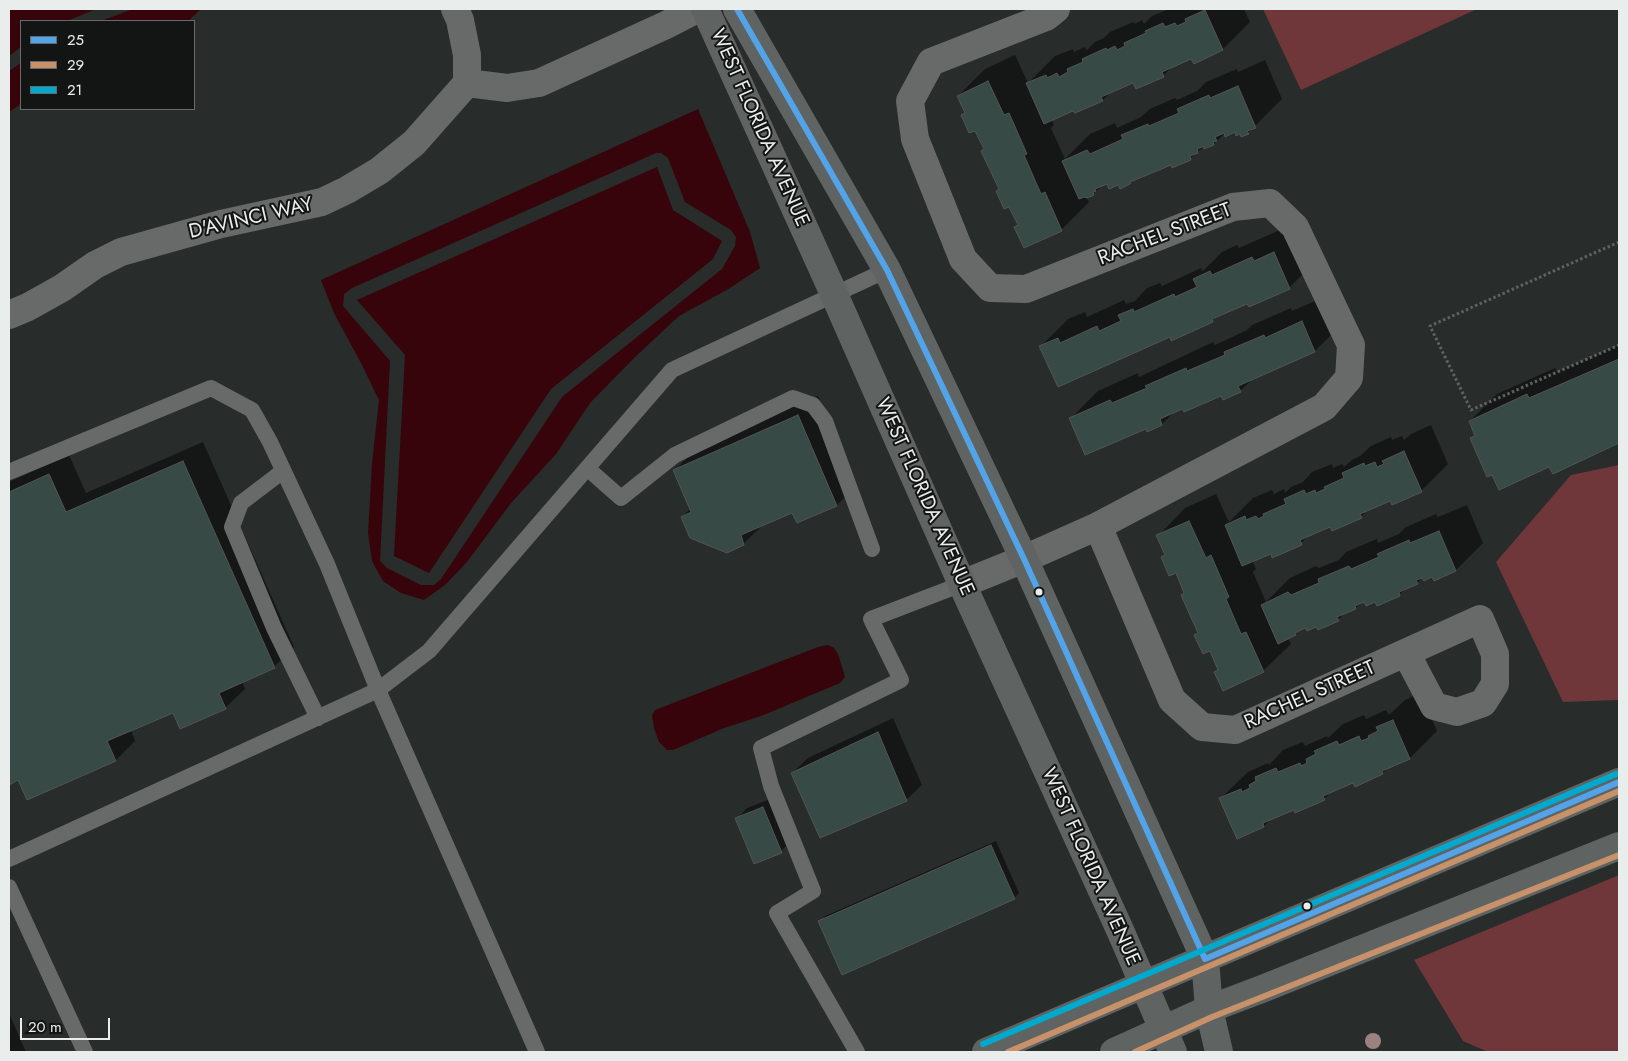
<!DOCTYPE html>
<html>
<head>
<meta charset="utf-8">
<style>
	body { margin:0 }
	#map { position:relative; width:1628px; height:1061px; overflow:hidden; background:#282c2a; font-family:Jost,sans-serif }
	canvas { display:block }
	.frame { position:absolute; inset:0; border:10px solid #e9edeb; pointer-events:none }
	.legend { position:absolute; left:20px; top:20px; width:175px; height:90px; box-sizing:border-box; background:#121514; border:1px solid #686b6a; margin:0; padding:6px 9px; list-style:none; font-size:15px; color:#e9edeb }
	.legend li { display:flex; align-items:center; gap:10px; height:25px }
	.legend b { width:25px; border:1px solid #686b6a }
	.scale { position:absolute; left:20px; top:1018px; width:90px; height:22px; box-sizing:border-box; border:2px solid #e9edeb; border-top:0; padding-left:6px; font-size:15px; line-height:18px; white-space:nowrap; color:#e9edeb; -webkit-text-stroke:4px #121514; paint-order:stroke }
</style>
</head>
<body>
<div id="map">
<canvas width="1628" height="1061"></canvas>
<div class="frame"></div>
<ul class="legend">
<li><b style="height:6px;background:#53a3e8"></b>25</li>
<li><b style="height:6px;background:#c7916a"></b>29</li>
<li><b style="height:6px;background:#00a9ce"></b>21</li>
</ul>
<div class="scale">20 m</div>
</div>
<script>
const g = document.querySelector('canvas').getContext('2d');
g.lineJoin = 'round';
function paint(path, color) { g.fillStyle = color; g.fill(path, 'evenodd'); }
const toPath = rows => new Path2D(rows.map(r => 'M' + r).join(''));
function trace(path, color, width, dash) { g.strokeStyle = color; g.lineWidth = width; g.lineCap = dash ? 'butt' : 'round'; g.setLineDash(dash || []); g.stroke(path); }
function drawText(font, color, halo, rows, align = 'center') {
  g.font = font + ' Jost,sans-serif'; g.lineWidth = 4; g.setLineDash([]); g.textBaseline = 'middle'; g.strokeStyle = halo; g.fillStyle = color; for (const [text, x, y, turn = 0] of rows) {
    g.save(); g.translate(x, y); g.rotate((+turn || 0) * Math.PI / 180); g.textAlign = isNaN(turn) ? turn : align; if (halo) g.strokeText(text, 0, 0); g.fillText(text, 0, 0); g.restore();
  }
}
paint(toPath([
	[1263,9,1477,9,1301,90],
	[1619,465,1619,700,1563,702,1496,562,1571,475],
	[1619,875,1619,1052,1488,1052,1463,1041,1414,960]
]), '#6f373a');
paint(toPath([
	[9,9,96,9,67,21,21,21,21,47,9,56],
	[133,9,201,9,188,21,101,21],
	[21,63,21,104,9,112,9,71],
	[698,109,750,232,760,268,730,288,679,316,635,357,590,403,556,454,511,503,467,562,445,585,424,600,401,593,383,581,372,561,368,533,372,464,379,400,361,363,334,313,321,280],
	[656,153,661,153,668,158,685,202,731,230,736,237,735,246,722,269,562,397,441,579,434,585,421,585,387,568,380,561,390,361,343,306,344,294,352,288],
	[657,167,673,210,722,241,713,259,551,389,429,573,394,556,405,355,357,300],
	[828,645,834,648,838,654,845,677,840,683,761,716,724,728,673,750,667,750,659,742,654,728,652,715,655,710,818,647]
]), '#36040a');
paint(toPath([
	[1169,9,1244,9,1250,22,1223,49,1192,57,1173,66,1163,76,1134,82,1111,92,1103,100,1075,112,1074,109,1051,119,1054,125,1051,128,1065,159,1090,134,1115,123,1117,128,1141,117,1150,109,1175,98,1177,100,1197,91,1206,82,1237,69,1238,72,1265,60,1282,99,1248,133,1236,131,1225,133,1214,144,1205,147,1205,145,1190,159,1171,163,1133,179,1130,183,1108,182,1104,184,1093,194,1086,197,1089,202,1061,230,1025,246,1016,227,1019,224,1000,189,976,129,962,115,966,112,958,96,985,69,1015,55,1028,83,1055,56,1073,49,1074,52,1085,47,1086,50,1087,50,1095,42,1104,38,1110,32,1133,22,1134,24,1142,20,1144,24,1152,16],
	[1301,226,1316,261,1289,288,1248,302,1218,315,1212,321,1041,346,1068,319,1085,312,1087,317,1124,300,1126,304,1135,301,1147,288,1160,283,1162,286,1201,268,1202,271,1204,270,1222,252,1237,245,1239,248,1280,230,1281,234],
	[1329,295,1342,324,1315,351,1255,377,1240,391,1222,394,1183,407,1176,410,1162,424,1146,428,1071,418,1098,391,1138,373,1139,377,1213,342,1215,345,1247,330,1252,325,1291,308,1292,311],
	[1619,345,1619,442,1553,473,1550,465,1472,438,1476,434,1470,421,1497,394,1555,368,1557,372],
	[818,396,857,485,837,505,798,522,793,511,763,525,743,544,682,517,691,508,674,471,694,451],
	[1431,425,1448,464,1421,491,1391,500,1368,509,1361,517,1331,525,1310,534,1301,543,1271,552,1252,560,1256,569,1253,572,1266,602,1290,578,1316,566,1319,568,1339,560,1346,552,1377,539,1378,543,1399,534,1406,527,1436,514,1438,517,1467,505,1483,543,1456,570,1435,579,1433,576,1423,577,1417,583,1406,588,1399,595,1376,601,1365,600,1356,608,1346,612,1338,620,1301,629,1296,634,1288,638,1291,644,1263,671,1219,669,1210,649,1195,635,1199,631,1185,593,1176,571,1162,557,1166,554,1158,536,1185,508,1216,494,1229,522,1253,498,1272,490,1274,494,1284,489,1285,493,1291,487,1303,482,1312,472,1332,464,1333,468,1342,464,1344,467,1352,460,1360,456,1371,446,1391,437,1392,440,1402,436,1404,440,1411,434],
	[203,442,294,647,274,667,242,681,245,689,225,708,173,711,131,730,135,741,116,760,19,779,9,783,9,482,69,455,86,493],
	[1420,693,1437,731,1410,758,1388,768,1383,773,1354,781,1333,790,1324,799,1295,808,1272,818,1264,826,1220,799,1248,772,1268,763,1269,765,1283,750,1303,742,1305,746,1327,736,1328,738,1343,724,1364,715,1366,719,1386,710,1389,715,1405,700],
	[893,718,922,785,906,800,792,773,808,758],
	[773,798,791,841,781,851,737,819,747,808],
	[996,841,1019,893,1014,898,820,921,825,916],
	[9,1013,26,1052,9,1052]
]), '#0007');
const building = toPath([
	[1205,10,1223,50,1194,64,1191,59,1162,72,1164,77,1136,89,1133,83,1101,97,1103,101,1075,113,1073,111,1044,124,1026,83,1046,75,1047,78,1057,73,1059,77,1068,72,1067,69,1083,62,1082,59,1106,48,1107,50,1115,46,1117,50,1125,46,1124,43,1146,33,1145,31,1163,23,1165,27,1175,23,1177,26,1186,22,1185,19,1205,10],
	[988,81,1004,115,1009,113,1027,154,1024,155,1041,194,1045,192,1062,231,1024,248,1014,227,1018,225,1009,207,1004,209,996,191,999,189,981,151,984,149,975,131,969,133,961,115,965,113,957,96,988,81],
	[1238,86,1256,128,1247,131,1249,134,1241,137,1240,134,1236,136,1235,132,1225,137,1224,133,1215,137,1217,141,1213,142,1214,145,1204,149,1204,146,1197,149,1198,153,1190,156,1191,160,1172,168,1171,165,1130,182,1130,184,1120,189,1118,185,1109,189,1107,184,1095,189,1096,191,1093,192,1094,195,1087,198,1084,197,1079,199,1062,161,1087,150,1090,154,1123,139,1121,135,1148,124,1149,126,1179,113,1177,109,1209,95,1210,98,1238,86],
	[1274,252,1290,289,1249,307,1247,304,1212,319,1213,322,1171,341,1170,337,1058,387,1039,346,1058,338,1060,343,1097,326,1099,331,1121,321,1118,315,1133,309,1134,312,1174,294,1175,297,1197,287,1193,279,1210,271,1212,275,1252,257,1254,261,1274,252],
	[1302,321,1315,352,1238,386,1241,392,1223,400,1221,396,1184,412,1182,409,1160,419,1162,425,1147,432,1146,429,1085,455,1069,418,1110,400,1112,403,1147,388,1145,386,1186,368,1187,371,1225,355,1224,352,1264,335,1265,338,1302,321],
	[1619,359,1619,443,1553,474,1549,467,1499,490,1492,475,1487,477,1470,438,1475,436,1469,421,1527,394,1529,398,1619,359],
	[798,415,837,506,797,523,792,513,741,535,744,545,727,553,690,538,681,517,691,512,673,470,798,415],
	[1404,451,1422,492,1392,505,1390,501,1360,514,1362,518,1332,531,1330,527,1300,540,1302,545,1272,558,1271,554,1242,566,1225,525,1245,516,1246,520,1256,516,1258,519,1264,516,1263,514,1286,504,1284,499,1304,490,1306,494,1315,490,1316,493,1325,489,1324,487,1344,478,1342,473,1364,463,1365,466,1375,462,1377,467,1384,464,1382,461,1404,451],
	[183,461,275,668,219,693,226,709,180,729,173,713,107,741,116,761,27,800,18,780,9,785,9,492,49,474,66,512,183,461],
	[1189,521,1206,558,1211,555,1229,597,1226,599,1241,634,1246,632,1264,672,1223,691,1214,672,1218,670,1210,651,1203,654,1194,635,1198,633,1181,595,1184,593,1176,573,1169,576,1161,557,1165,555,1156,535,1189,521],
	[1439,531,1456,571,1434,581,1432,577,1424,581,1422,578,1416,580,1418,584,1399,592,1400,596,1377,606,1375,602,1366,606,1364,602,1355,606,1356,609,1337,617,1339,621,1318,630,1316,627,1307,631,1305,628,1295,633,1296,635,1278,644,1261,605,1288,592,1291,595,1319,583,1318,579,1349,566,1351,569,1379,557,1377,554,1409,540,1410,543,1439,531],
	[1393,720,1410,759,1382,771,1383,774,1355,787,1353,783,1323,796,1325,800,1295,813,1294,810,1263,823,1264,827,1237,839,1219,798,1241,789,1242,792,1250,788,1249,785,1256,781,1255,777,1276,768,1278,772,1300,763,1301,766,1307,763,1306,759,1316,754,1314,751,1337,741,1339,745,1359,736,1361,741,1369,738,1368,736,1378,731,1376,727,1393,720],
	[878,732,907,801,820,838,791,773,878,732],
	[763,807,782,853,754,864,735,818,763,807],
	[991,845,1015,899,842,975,818,921,991,845]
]);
paint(building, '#374a45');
trace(building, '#515553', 1);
trace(toPath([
	[1619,242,1430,326,1471,410,1619,345]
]), '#5f6261', 3, [2.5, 2.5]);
trace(toPath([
	[587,468,621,498,675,455,793,398,813,405,825,421,872,549],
	[283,471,241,503,232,527,274,628,318,718],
	[9,472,211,388,252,410,270,442,327,564,378,690,537,1052],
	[9,859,378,690,429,651,672,370,887,270],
	[9,887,85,1052],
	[857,1052,777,913,813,891,771,786,761,748,901,680,871,619,962,584]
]), '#686969', 16);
trace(toPath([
	[467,83,507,88,539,83,666,25,697,9],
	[9,315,28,307,62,288,95,265,121,252,221,224,322,202,347,190,379,171,414,143,467,83,467,55,460,20,455,9],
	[1098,526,1172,700,1202,727,1235,730,1480,619,1495,654,1495,684,1483,703,1457,712,1434,706,1406,653],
	[962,584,1024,559,1098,526,1324,407,1349,378,1351,345,1295,227,1270,203,1233,207,1026,289,990,288,963,259,915,139,910,101,931,62,1046,17,1056,9]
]), '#686969', 28);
trace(toPath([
	[705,9,834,294,962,584,1120,930,1173,1052],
	[737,9,887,270,1024,559,1205,959,1209,1009,1219,1052],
	[986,1052,1619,782],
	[1114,1052,1209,1009,1262,989,1619,846]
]), '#5f6361', 28);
trace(toPath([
	[737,9,887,270,1024,559,1205,959],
	[1205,959,1619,782]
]), '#53a3e8', 6);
trace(toPath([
	[1008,1052,1619,791],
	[1135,1052,1212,1017,1619,855]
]), '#c7916a', 6);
trace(toPath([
	[983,1044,1616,774]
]), '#00a9ce', 6);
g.fillStyle = '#9b8180';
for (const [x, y] of [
	[1373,1041]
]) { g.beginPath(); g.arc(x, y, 8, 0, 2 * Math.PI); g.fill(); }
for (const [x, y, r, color] of [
	[1039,592,4.5,"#e9edeb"],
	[1307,906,4.5,"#e9edeb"]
]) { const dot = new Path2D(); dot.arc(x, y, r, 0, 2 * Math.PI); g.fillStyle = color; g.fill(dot); trace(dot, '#121514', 2); }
drawText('20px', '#e9edeb', '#121514', [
	["WEST FLORIDA AVENUE",759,128,66],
	["D'AVINCI WAY",251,219,-13],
	["RACHEL STREET",1165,235,-21],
	["WEST FLORIDA AVENUE",924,497,66],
	["RACHEL STREET",1310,696,-24],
	["WEST FLORIDA AVENUE",1090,867,66]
]);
</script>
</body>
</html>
